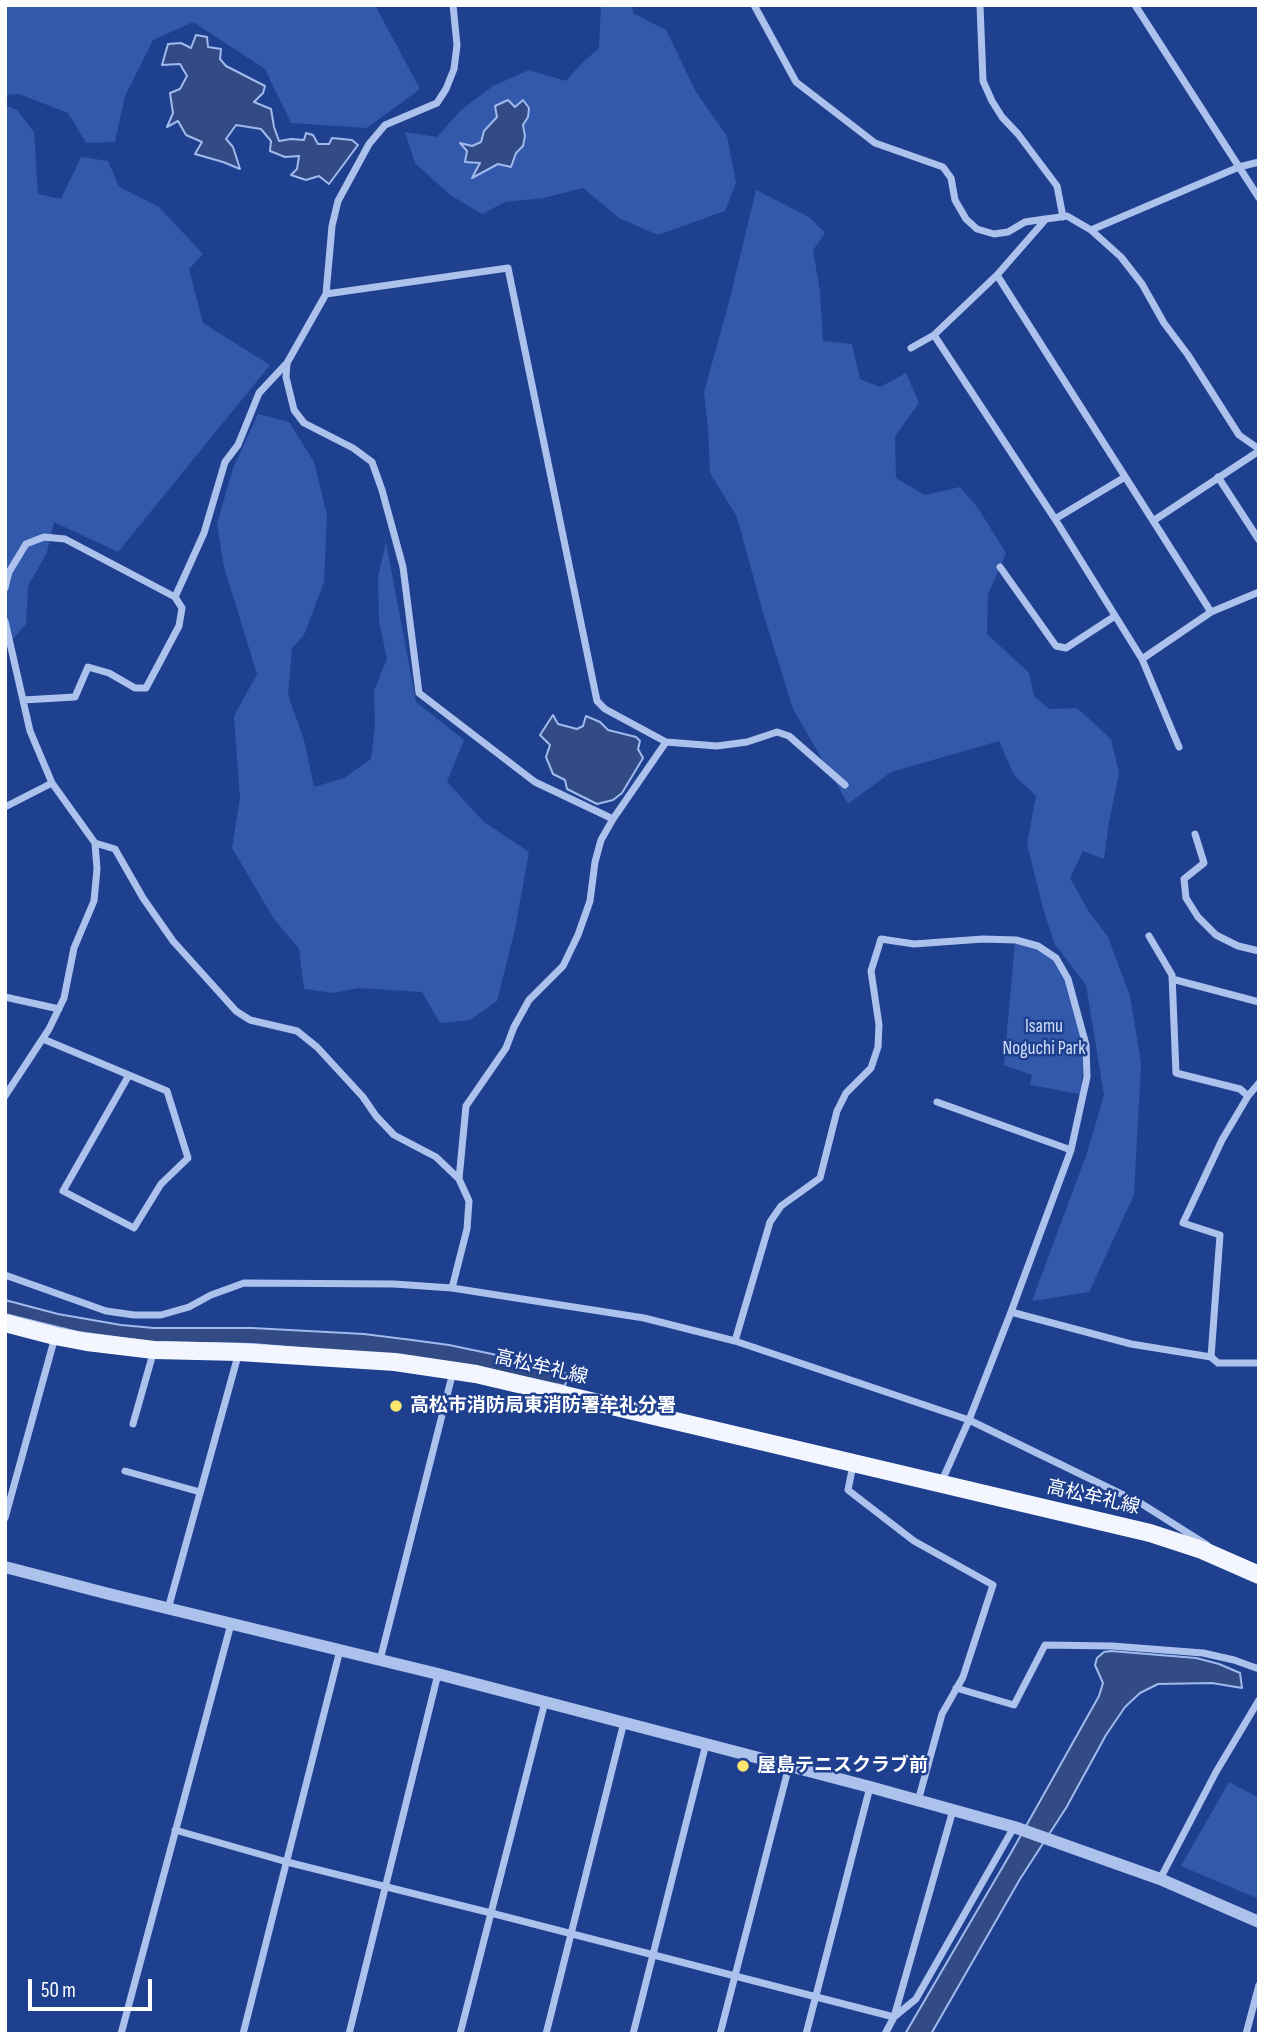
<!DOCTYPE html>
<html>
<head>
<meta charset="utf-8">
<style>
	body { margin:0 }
	#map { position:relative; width:1264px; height:2039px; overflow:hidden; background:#1f408e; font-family:"Sofia Sans Condensed",sans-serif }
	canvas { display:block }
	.frame { position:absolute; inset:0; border:7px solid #fff; pointer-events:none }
	.scale { position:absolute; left:28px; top:1979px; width:124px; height:32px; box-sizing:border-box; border:4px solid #fff; border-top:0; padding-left:9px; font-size:21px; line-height:24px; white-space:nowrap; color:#fff; -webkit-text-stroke:5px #1f408e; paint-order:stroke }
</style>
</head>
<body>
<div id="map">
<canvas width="1264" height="2039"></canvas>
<div class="frame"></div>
<div class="scale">50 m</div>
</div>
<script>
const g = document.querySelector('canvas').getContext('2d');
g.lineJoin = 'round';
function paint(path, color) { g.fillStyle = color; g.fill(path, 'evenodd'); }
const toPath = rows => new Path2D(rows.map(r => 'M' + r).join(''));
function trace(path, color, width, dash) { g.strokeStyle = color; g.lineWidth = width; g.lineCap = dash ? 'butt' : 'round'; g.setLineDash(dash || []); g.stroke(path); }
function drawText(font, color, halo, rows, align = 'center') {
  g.font = font + ' "Sofia Sans Condensed","Noto Sans JP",sans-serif'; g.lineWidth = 5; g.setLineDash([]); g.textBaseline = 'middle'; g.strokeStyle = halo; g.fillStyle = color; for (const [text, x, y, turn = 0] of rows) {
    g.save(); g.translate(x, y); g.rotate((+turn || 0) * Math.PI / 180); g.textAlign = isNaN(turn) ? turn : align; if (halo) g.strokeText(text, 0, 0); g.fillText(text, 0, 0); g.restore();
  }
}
paint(toPath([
	[5,5,375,5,420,89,367,128,291,123,265,69,193,22,153,40,125,96,115,142,86,143,68,113,19,94,5,95],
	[601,5,632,5,633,13,666,30,696,92,727,136,736,183,725,211,658,235,619,218,583,188,544,198,505,202,482,214,450,195,415,163,405,132,437,137,461,110,493,86,529,70,566,81,580,65,599,48],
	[5,105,17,110,34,132,38,194,61,199,81,157,108,161,119,187,159,207,203,254,189,269,203,323,270,365,118,552,54,522,47,552,28,586,26,624,5,648],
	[756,190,809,217,825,233,813,250,820,291,823,341,852,344,860,379,880,387,906,373,919,403,895,436,896,478,925,495,960,487,978,508,1006,553,988,594,987,634,1029,673,1034,696,1049,709,1077,708,1111,739,1119,773,1109,822,1104,859,1083,851,1070,878,1089,912,1108,937,1130,996,1141,1062,1134,1195,1089,1292,1032,1301,1087,1153,1104,1095,1086,985,1054,943,1043,908,1027,844,1036,796,1014,775,999,741,891,772,848,804,793,709,764,616,737,517,710,473,708,429,704,392,729,302],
	[258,414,289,422,314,462,327,515,324,582,304,635,292,648,288,695,304,740,314,787,344,778,371,759,375,726,374,691,387,659,379,621,378,577,386,542,416,702,464,740,447,782,484,822,529,852,515,929,497,1001,470,1020,440,1023,422,992,359,988,334,993,304,989,299,949,274,919,232,848,240,798,234,716,257,674,224,567,217,524,233,468],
	[1015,942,1038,946,1056,958,1068,979,1086,1045,1080,1094,1030,1085,1032,1075,1004,1065],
	[1229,1782,1259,1798,1259,1899,1181,1866]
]), '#3259ac');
const water = toPath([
	[196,35,207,37,208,47,221,49,220,59,226,66,265,86,263,93,254,102,271,109,274,127,279,141,291,139,304,140,306,133,313,135,318,144,329,144,332,138,352,140,358,145,329,184,319,176,306,180,291,175,297,169,299,156,285,157,270,151,271,141,261,129,236,125,226,139,233,147,240,169,223,162,195,154,202,142,186,135,178,121,167,127,173,113,170,93,180,89,187,76,180,64,162,65,168,44,181,43,191,48,196,35],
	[508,100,515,107,523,100,529,108,528,117,523,125,525,136,523,146,516,153,511,167,498,164,472,178,480,163,465,162,467,151,460,143,472,146,481,142,484,131,497,117,495,106,508,100],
	[553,715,558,724,577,729,583,726,586,716,600,722,608,730,636,737,640,741,638,749,643,758,622,793,613,800,597,804,567,789,565,780,553,774,546,757,550,745,540,735,553,715],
	[5,1300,58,1314,121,1325,154,1328,252,1328,364,1334,412,1340,449,1345,492,1354,568,1374,565,1386,482,1368,392,1356,253,1344,152,1342,78,1332,5,1314,5,1300],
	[1111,1651,1196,1658,1219,1664,1240,1673,1242,1688,1212,1683,1158,1684,1140,1693,1125,1707,1106,1735,1066,1808,1020,1879,931,2034,905,2034,1012,1851,1099,1696,1103,1683,1095,1665,1097,1658,1104,1652,1111,1651]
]);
paint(water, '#334b85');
trace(water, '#a1baee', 2);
trace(toPath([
	[754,5,796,82,875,143,943,167,951,178,955,200,966,219,977,229,994,234,1008,232,1025,222,1045,219],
	[980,5,983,81,992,101,1002,117,1018,134,1057,186,1063,217],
	[1135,5,1259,198],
	[1091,230,1239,167,1259,162],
	[997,275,1211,612],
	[326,294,508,268,597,701,605,709,666,742,717,746,747,742,777,732,789,736,845,785],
	[934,335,1055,519,1142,659,1211,612,1259,592],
	[911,348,934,335,997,275,1046,219,1067,216,1091,230,1121,257,1142,284,1164,323,1188,355,1239,435,1259,449],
	[287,363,286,377,294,410,304,423,353,448,372,462,382,490,403,567,419,693,535,782,613,819],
	[1218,477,1259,540],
	[1055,519,1125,477],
	[1153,521,1259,451],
	[1000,567,1056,646,1066,648,1115,616],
	[5,588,9,572,26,544,44,537,65,539,175,597,204,533,225,462,238,445,259,393,287,363,326,294,332,226,338,201,369,144,385,125,437,103,446,89,454,69,457,45,453,5],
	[5,621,30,731,52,783,95,843,97,869,94,901,74,948,64,998,49,1029,5,1096],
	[1142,659,1179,747],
	[23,700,75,697,88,667,109,673,135,688,146,688,179,626,182,608,175,597],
	[5,807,52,783],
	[1195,834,1204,863,1184,879,1186,898,1198,917,1216,935,1238,946,1259,951],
	[95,843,115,849,143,898,173,941,236,1011,250,1020,297,1031,317,1047,363,1097,376,1116,394,1135,436,1157,459,1179,469,1201,467,1229,452,1288],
	[1149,936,1172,975,1176,1073,1240,1089,1248,1096],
	[1172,979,1259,1002],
	[5,997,59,1009],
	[43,1039,167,1091,188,1158,161,1184,134,1228,63,1191,129,1075],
	[937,1102,1071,1150],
	[459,1179,466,1106,506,1048,514,1027,529,1000,563,966,578,935,590,901,595,862,601,840,613,819,666,742],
	[5,1275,106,1311,134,1315,161,1315,189,1307,211,1295,244,1283,394,1284,452,1288,644,1318,735,1341,969,1420,1142,1504,1207,1545],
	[1011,1312,1131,1344,1211,1357,1220,1235,1183,1223,1222,1140,1248,1096,1259,1083],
	[735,1341,770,1222,781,1206,820,1178,837,1111,846,1093,871,1068,878,1047,879,1025,871,971,881,939,914,944,983,939,1016,940,1038,946,1056,958,1068,979,1086,1045,1087,1077,1071,1150,1011,1312,969,1420,941,1483],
	[1211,1357,1218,1363,1259,1363],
	[133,1424,154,1350],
	[853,1465,848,1490,914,1541,993,1585,963,1677,942,1714,918,1801],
	[125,1471,200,1492],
	[5,1518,55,1337],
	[168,1609,239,1352],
	[380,1660,453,1372],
	[956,1688,1014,1705,1045,1645,1112,1646,1203,1653,1234,1660,1259,1669],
	[175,1830,287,1862,491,1913,894,2017,916,1999,1014,1827],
	[1160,1879,1216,1772,1259,1700],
	[121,2034,231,1624],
	[243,2034,340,1650],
	[349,2034,438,1674],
	[460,2034,545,1702],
	[546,2034,624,1722],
	[633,2034,706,1744],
	[720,2034,789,1766],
	[806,2034,870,1787],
	[885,2034,894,2017,953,1810],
	[1246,2034,1259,1985]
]), '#adc1ed', 7);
trace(toPath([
	[5,1567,109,1594,438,1674,870,1787,1014,1827,1160,1879,1259,1922]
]), '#adc1ed', 12);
trace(toPath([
	[5,1323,55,1336,87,1342,154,1350,239,1352,395,1362,476,1374,1150,1533,1202,1550,1259,1575]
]), '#f3f6ff', 18);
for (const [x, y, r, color] of [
	[396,1406,7,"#fbe56d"],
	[743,1766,7,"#fbe56d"]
]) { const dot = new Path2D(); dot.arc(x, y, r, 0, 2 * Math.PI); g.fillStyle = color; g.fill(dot); trace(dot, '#1f408e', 2.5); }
drawText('19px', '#d3dff9', '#1f408e', [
	["Isamu",1044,1027],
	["Noguchi Park",1044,1049]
]);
drawText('19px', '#fff', '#1f408e', [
	["高松牟礼線",541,1368,13],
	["高松牟礼線",1093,1498,13]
]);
drawText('bold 19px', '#fff', '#1f408e', [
	["高松市消防局東消防署牟礼分署",410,1406],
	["屋島テニスクラブ前",757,1766]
], 'left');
</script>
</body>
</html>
